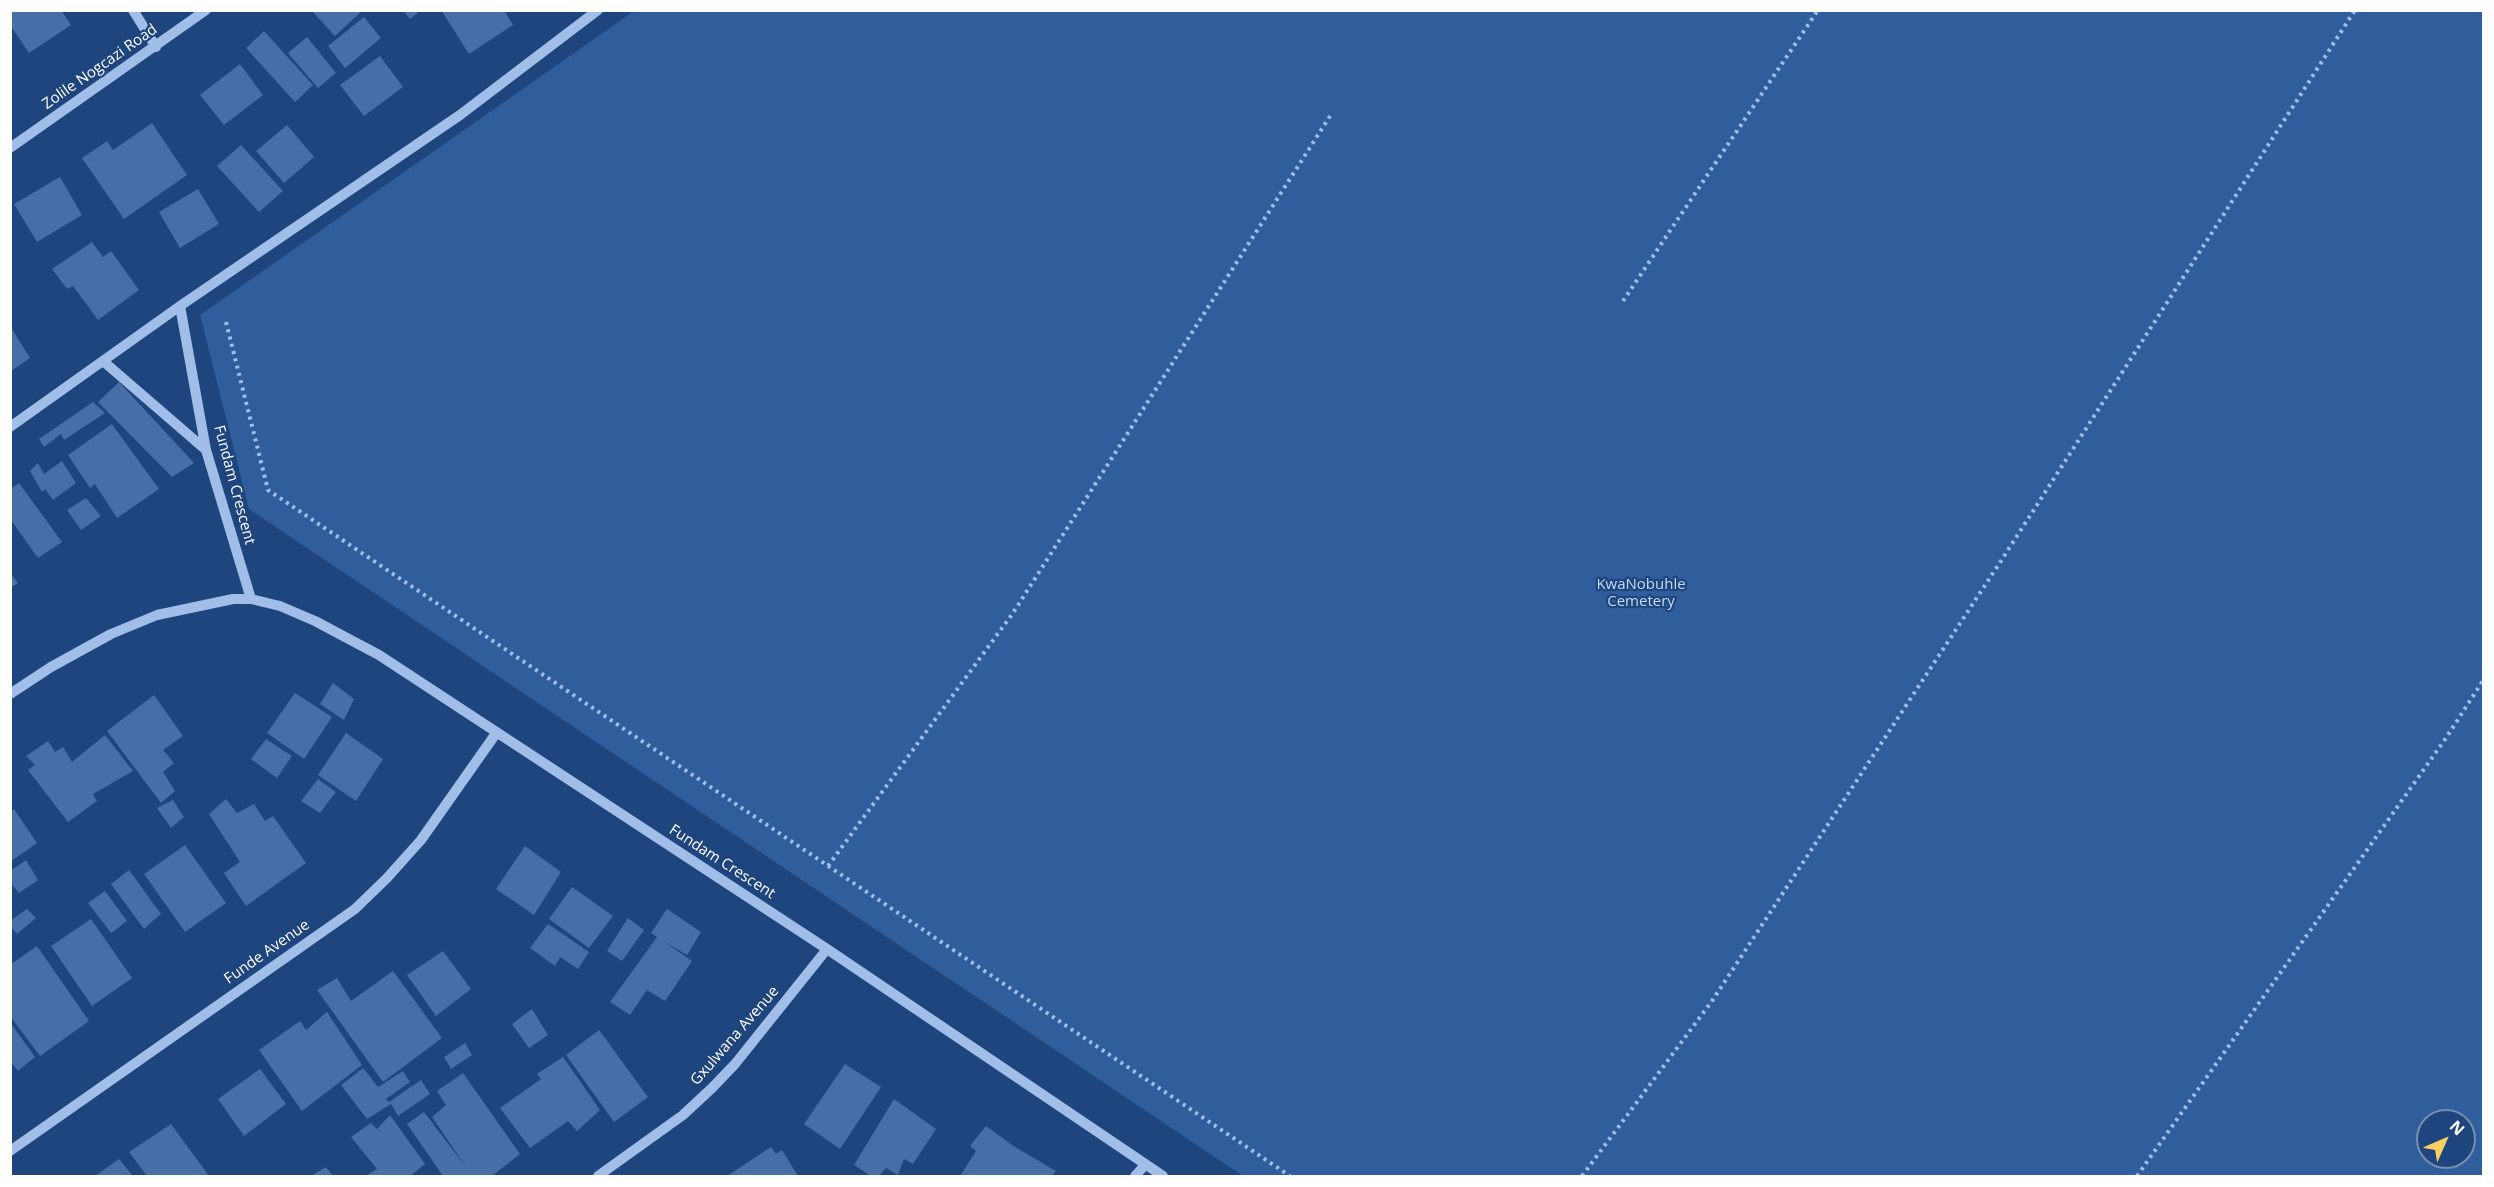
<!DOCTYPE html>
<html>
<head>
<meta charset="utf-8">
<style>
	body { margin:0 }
	#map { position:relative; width:2494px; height:1187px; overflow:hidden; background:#1e457d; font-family:"Open Sans",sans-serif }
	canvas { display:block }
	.frame { position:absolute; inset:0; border:12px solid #fff; pointer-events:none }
	.north { position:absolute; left:2416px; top:1109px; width:60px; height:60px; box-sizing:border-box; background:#1e457d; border:2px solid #788fb1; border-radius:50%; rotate:45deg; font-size:16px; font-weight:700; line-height:24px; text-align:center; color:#fff }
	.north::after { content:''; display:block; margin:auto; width:21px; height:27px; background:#f7d05f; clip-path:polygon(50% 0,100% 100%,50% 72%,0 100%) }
</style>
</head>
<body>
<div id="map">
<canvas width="2494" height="1187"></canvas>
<div class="frame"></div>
<div class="north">N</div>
</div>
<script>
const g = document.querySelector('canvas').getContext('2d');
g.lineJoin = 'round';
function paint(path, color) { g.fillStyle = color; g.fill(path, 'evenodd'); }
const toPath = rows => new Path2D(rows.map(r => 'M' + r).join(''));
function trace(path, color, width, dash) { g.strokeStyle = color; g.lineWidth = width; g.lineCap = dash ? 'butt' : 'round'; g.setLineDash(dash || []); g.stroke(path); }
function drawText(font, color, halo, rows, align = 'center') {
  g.font = font + ' "Open Sans",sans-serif'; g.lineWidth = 4.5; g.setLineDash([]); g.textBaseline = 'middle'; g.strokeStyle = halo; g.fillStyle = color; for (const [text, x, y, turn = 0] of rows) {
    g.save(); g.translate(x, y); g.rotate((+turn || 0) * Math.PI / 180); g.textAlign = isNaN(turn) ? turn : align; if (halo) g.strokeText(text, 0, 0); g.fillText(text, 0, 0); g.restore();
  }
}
paint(toPath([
	[634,11,2483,11,2483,1176,1243,1176,249,509,200,315],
	[2428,1121,2464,1121,2464,1157,2428,1157]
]), '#305e9c');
paint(toPath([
	[10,10,61,10,71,25,29,53,10,25],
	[311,10,363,10,335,36],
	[403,10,421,10,410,19],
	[441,10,504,10,513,25,469,54],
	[364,17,381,38,345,68,328,46],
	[264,31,313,85,295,102,246,48],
	[307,37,336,73,318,88,288,53],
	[380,56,403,87,364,116,340,85],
	[240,64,263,95,224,125,200,95],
	[152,123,187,175,124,219,82,158,107,141,113,150],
	[287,125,314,157,284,183,256,151],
	[241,145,283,191,259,212,217,166],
	[60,177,82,215,37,242,14,204],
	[198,189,219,224,180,248,159,212],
	[92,242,103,257,111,251,139,290,98,320,73,286,67,289,52,269],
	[10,326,30,358,10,372],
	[119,382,194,463,172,477,98,402],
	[93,402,105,413,64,440,61,434,44,447,39,439],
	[112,424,159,489,117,518,95,484,90,488,68,455],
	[62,461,76,483,53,500,45,489,42,492,30,471,38,463,44,474],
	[19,483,62,542,38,558,10,519,10,489],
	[86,498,101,516,81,530,67,510],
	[10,573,18,583,10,588],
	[333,683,354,699,344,720,320,704],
	[295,693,332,717,304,759,267,733],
	[154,695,183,736,163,750,174,763,163,772,175,791,161,803,107,731],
	[346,733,383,759,356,801,318,775],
	[105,735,133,771,93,794,97,801,68,822,28,770,35,765,26,756,48,741,55,752,63,747,72,762],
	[266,739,292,756,277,778,251,759],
	[318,779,336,792,320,813,301,801],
	[226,799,237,813,254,804,265,821,273,816,306,863,246,906,224,873,240,862,209,814],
	[173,800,184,817,171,828,157,808],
	[14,809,37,843,10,862,10,812],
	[185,845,226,903,185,932,144,874],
	[525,846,561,872,534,915,496,889],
	[26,860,38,880,19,893,10,882,10,871],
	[129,870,161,914,144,929,111,884],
	[572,887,613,916,589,948,549,919],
	[105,891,127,921,111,933,88,903],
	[27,909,36,918,17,934,10,925,10,921],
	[667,909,701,932,687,955,663,941,692,961,665,1001,647,990,630,1015,610,1002,657,937,651,933],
	[628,918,644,930,622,961,607,951],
	[91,919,132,978,92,1006,51,946],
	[548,924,589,952,578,969,560,957,555,966,530,948],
	[37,946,89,1021,40,1056,10,1016,10,965],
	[443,951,471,989,436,1016,407,975],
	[393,971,442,1038,383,1082,317,990,337,978,351,1001],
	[532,1009,548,1035,529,1048,512,1024],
	[327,1012,362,1065,302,1111,259,1050,300,1021,306,1030],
	[10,1022,35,1057,18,1071,10,1060],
	[599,1030,648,1097,614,1122,566,1055],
	[465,1043,472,1055,451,1069,444,1057],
	[563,1057,600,1110,577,1131,568,1121,530,1148,500,1108,541,1079,537,1074],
	[845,1064,881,1087,840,1149,804,1124],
	[363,1068,378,1087,403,1071,410,1082,386,1099,389,1102,421,1080,430,1094,398,1116,391,1104,367,1119,341,1085],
	[260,1069,286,1104,244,1136,218,1099],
	[463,1073,520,1154,492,1176,443,1176,407,1124,424,1112,466,1167,432,1117,446,1105,437,1091],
	[894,1099,936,1129,913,1164,904,1159,898,1175,886,1168,879,1176,871,1176,854,1165],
	[390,1115,425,1164,410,1176,366,1176,377,1169,351,1137,371,1123,377,1129],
	[171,1124,209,1176,147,1176,129,1152],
	[986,1126,1015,1147,1056,1171,1052,1176,960,1176,976,1151,970,1146],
	[771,1147,776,1154,782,1150,798,1176,727,1176],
	[119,1159,133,1176,95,1176],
	[326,1167,333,1176,311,1176]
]), '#466fa7');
trace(toPath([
	[1623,301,1818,10],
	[226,322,268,490,1290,1176],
	[828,866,1013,613,1332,113],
	[1582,1176,1712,1001,1999,564,2355,10],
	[2137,1176,2446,738,2484,679]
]), '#a0bee8', 4, [3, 4.5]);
trace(toPath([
	[133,10,156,47],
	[10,148,206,10],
	[180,306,206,450,251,599],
	[103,361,206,450],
	[10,427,180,306,460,115,598,10],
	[10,694,51,667,111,634,157,615,233,599,251,599,280,606,315,621,379,655,827,949,1163,1176],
	[10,1151,355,909,387,878,421,840,497,732],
	[598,1176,683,1115,712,1088,735,1064,827,949],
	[1135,1176,1145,1165]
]), '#a0bee8', 10);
drawText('15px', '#fff', '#1e457d', [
	["Zolile Nogcazi Road",100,67,-35],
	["Fundam Crescent",234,485,75],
	["Fundam Crescent",722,862,33],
	["Funde Avenue",267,952,-35],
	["Gxulwana Avenue",735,1036,-49]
]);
drawText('15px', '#c4d9f6', '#1e457d', [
	["KwaNobuhle",1641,585],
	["Cemetery",1641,602]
]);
</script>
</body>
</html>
